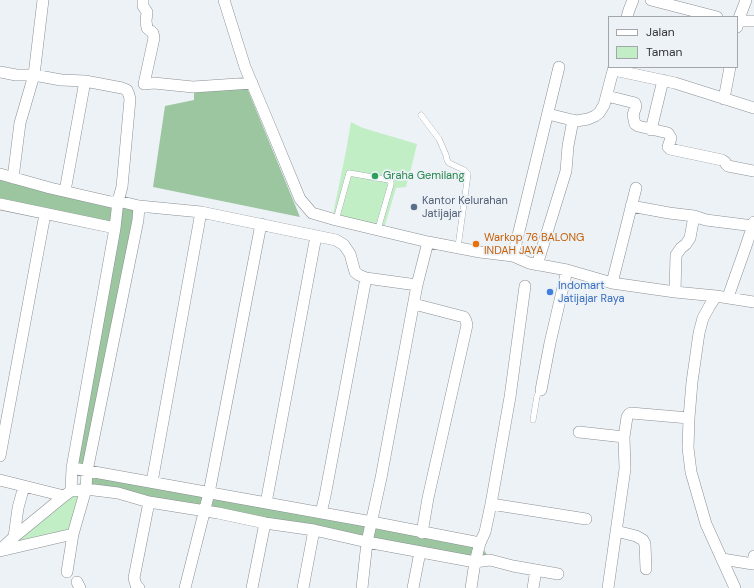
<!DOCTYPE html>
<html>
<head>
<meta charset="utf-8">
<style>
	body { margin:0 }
	#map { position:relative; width:754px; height:588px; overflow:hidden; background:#edf2f7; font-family:"DM Sans",sans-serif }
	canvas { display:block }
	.legend { position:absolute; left:608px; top:16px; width:130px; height:52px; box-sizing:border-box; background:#edf2f7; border:1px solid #a3a7ab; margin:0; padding:5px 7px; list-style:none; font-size:12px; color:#353739 }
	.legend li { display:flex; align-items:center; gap:8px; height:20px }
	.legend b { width:20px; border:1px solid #a3a7ab }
</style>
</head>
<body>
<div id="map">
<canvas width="754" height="588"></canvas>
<ul class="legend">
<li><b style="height:5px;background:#fff"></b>Jalan</li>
<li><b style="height:11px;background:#c2eec6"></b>Taman</li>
</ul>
</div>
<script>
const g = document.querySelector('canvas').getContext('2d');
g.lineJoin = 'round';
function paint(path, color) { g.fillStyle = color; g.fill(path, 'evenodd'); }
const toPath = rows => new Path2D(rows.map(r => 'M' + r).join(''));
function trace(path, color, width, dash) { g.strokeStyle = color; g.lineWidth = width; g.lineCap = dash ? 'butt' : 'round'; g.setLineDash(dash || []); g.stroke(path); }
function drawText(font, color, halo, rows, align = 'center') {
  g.font = font + ' "DM Sans",sans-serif'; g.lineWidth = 3.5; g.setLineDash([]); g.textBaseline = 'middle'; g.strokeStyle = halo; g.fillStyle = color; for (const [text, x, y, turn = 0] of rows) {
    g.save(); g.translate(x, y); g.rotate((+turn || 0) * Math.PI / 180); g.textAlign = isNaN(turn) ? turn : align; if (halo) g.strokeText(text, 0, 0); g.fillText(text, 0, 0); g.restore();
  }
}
paint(toPath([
	[351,122,363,128,417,144,412,165,406,187,396,188,384,229,333,214,346,151],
	[86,489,73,534,0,550,64,496]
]), '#c2eec6');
paint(toPath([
	[243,78,300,217,153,187,165,106,194,100,194,82],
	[0,174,139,206,87,471,480,543,490,560,86,489,87,471,72,468,115,228,0,204]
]), '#9bc69f');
const lane = toPath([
	[421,115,439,139,446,155,447,160,449,163,464,170,468,174,458,247],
	[336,220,349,173,389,180,391,182,391,184,378,229],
	[533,420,537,396,541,388]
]);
const street = toPath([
	[143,0,143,6,147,12,146,21,147,28,153,33,154,38,144,84,154,83,193,87,252,83],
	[224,0,245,67,269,124,300,199,312,213,336,220,428,242,480,252,513,256,529,263,567,270,612,283,675,292,716,296,754,302],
	[651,0,717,17],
	[627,17,629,10,633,0],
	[737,21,754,21],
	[737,27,738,21,746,0],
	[614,70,675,83,754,108],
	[0,72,16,75,34,75,61,80,85,81,122,88,127,90,129,95,130,99,122,187,118,201,115,228,72,468,71,491],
	[607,96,635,103,636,106,633,115,635,124,638,126,668,133,671,138,668,147,670,149,722,160,725,162,726,164,728,166,754,171],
	[724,99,730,67],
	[548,114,576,121,588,119,595,116,599,113,604,105,614,67],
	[651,130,663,80],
	[0,174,50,188,111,202,118,201,139,206,201,212,336,240,344,245,350,254,355,272,359,275,366,278,417,285],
	[13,178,20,123,34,75,43,0],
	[65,191,85,81],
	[0,204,115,228],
	[631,206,669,213,694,216,706,220,754,226],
	[513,256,559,67],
	[537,265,566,171,568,146,573,120],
	[612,283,636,188],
	[675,292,676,255,681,248,686,244,690,238,694,216],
	[716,296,709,307,703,318,699,333,692,382,689,418,688,448,691,472,706,524,735,588],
	[728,297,745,249,754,222],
	[414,304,464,317,466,321,467,325,428,498,422,533],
	[541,390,550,343,567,270],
	[579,432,624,437],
	[0,456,45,214],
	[72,468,372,522,480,543],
	[0,480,64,496],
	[152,482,201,212],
	[266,503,316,236],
	[491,504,586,519],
	[321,513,325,496,366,278],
	[616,531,636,536,643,540,645,544,646,569],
	[14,537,18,508,24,486],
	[0,550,14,537,64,496,71,491,86,489,118,493,149,502,218,513,265,523,314,530,367,542,475,562,490,560,513,566,558,574],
	[0,551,73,534],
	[722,559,753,564,754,556],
	[67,572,73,534,86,489,87,471,138,220,139,206],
	[77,582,80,588],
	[139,588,136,585,134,578,149,502],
	[185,588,209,493,261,224],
	[252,588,265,523],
	[303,588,314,530],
	[362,588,367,542,381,478,417,285,428,242],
	[413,588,420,552],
	[471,588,475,562,480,543,485,532,491,504,510,397,525,286],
	[533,588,536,570],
	[608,588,625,469,624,437,627,417,629,414,631,413,689,418]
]);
trace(lane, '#8b9094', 6);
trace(street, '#8b9094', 12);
trace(lane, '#fff', 5.5);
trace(street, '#fff', 11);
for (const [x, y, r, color] of [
	[375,176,4,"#2e9e5b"],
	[414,207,4,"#5c6f8a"],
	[476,244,4,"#e8710a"],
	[550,292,4,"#3f7fe0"]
]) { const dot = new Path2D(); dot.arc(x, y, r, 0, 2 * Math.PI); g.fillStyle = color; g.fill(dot); trace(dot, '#edf2f7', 1.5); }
drawText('11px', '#27864d', '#edf2f7', [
	["Graha Gemilang",383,176]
], 'left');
drawText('11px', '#4e5e75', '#edf2f7', [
	["Kantor Kelurahan",422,201],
	["Jatijajar",422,214]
], 'left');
drawText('11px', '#c56008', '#edf2f7', [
	["Warkop 76 BALONG",484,238],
	["INDAH JAYA",484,251]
], 'left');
drawText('11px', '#366cbe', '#edf2f7', [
	["Indomart",558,286],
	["Jatijajar Raya",558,299]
], 'left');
</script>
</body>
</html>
